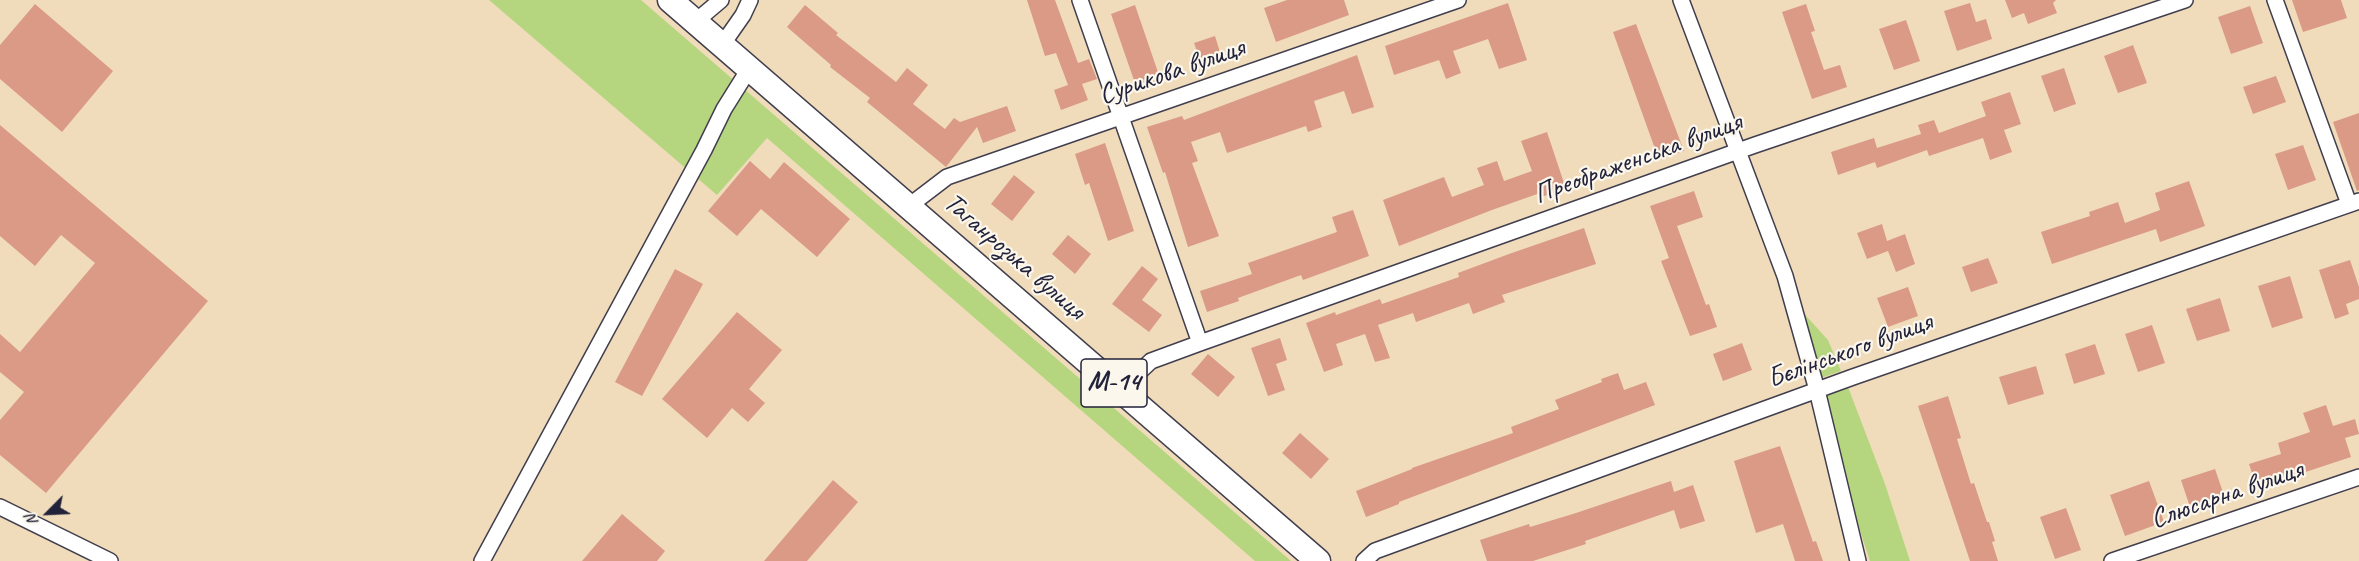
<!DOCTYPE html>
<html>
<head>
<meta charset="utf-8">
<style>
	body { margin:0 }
	#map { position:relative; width:2359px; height:561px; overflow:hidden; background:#f0dcbb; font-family:Caveat,sans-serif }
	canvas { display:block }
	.north { position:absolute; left:18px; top:483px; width:60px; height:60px; -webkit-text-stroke:4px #fbf7ec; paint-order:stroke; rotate:246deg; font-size:16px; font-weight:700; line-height:24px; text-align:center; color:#22223b }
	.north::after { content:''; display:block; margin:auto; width:21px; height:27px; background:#22223b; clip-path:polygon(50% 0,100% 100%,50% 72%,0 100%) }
</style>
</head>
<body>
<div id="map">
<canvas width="2359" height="561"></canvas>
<div class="north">N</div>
</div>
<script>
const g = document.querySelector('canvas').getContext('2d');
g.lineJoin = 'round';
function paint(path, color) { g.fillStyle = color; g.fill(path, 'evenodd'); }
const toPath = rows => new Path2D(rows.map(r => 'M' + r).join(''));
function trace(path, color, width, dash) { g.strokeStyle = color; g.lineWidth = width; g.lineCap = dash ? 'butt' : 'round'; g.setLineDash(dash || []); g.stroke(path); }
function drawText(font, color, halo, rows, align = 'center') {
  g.font = font + ' Caveat,sans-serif'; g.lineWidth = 4.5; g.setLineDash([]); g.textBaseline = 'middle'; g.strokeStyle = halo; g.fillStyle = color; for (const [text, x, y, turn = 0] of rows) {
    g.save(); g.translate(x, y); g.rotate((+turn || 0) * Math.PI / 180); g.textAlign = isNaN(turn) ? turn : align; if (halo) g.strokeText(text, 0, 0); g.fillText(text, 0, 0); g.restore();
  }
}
paint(toPath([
	[489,0,641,0,1291,561,1255,561,767,138,717,195],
	[1778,285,1828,340,1841,371,1812,381],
	[1848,387,1885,484,1910,561,1870,561,1817,398]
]), '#b5d67e');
paint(toPath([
	[1027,0,1055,0,1078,63,1089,59,1097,79,1082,84,1088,100,1061,110,1054,90,1068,85,1056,53,1045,56],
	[1287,0,1344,0,1349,15,1276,42,1264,8],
	[2005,0,2056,0,2053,3,2057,13,2028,24,2024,13,2012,18],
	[2292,0,2341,0,2347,18,2303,32],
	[1508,3,1527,60,1499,69,1488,39,1453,51,1461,73,1446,79,1439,60,1394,75,1385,46],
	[1970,3,1976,22,1986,19,1992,39,1957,51,1944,11],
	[35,4,113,71,62,132,0,79,0,45],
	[1806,4,1815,31,1811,32,1824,70,1840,65,1847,87,1812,99,1782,12],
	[805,5,838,33,836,35,896,82,907,68,928,85,913,104,945,129,954,118,960,122,1007,106,1016,131,983,143,977,127,946,167,867,102,870,98,830,67,831,65,787,27],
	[1135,5,1161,81,1137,89,1111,14],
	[2250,6,2263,43,2231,54,2218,17],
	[1906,20,1920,61,1894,70,1879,29],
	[1636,24,1684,151,1659,160,1613,32],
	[1215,36,1223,62,1203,68,1194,43],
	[2133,45,2147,83,2118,93,2104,56],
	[1357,55,1374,107,1352,114,1344,91,1314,101,1322,127,1308,132,1306,126,1227,153,1220,132,1191,142,1198,161,1192,163,1219,236,1188,247,1165,172,1163,173,1147,127,1182,116,1184,120],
	[2064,68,2076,104,2054,112,2041,76],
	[2276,76,2286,102,2253,114,2243,87],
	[2010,92,2021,124,2004,130,2012,152,1990,160,1983,138,1929,156,1927,150,1877,168,1875,162,1838,175,1831,152,1874,138,1877,148,1921,134,1918,125,1934,120,1939,133,1986,116,1981,102],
	[2359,113,2359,190,2357,191,2333,122],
	[0,125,208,301,46,493,0,455,0,420,24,392,0,372,0,334,20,352,95,263,61,235,35,266,0,236],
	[1547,132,1566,189,1541,197,1540,193,1492,210,1399,246,1383,200,1444,177,1452,197,1484,185,1477,168,1497,161,1504,181,1532,171,1521,141],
	[1105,143,1134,231,1108,241,1089,183,1085,185,1075,154],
	[2303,145,2316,180,2288,190,2275,154],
	[750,161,770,179,784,162,850,219,817,257,761,209,737,236,708,211],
	[1014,175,1035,192,1012,221,991,204],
	[2189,181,2205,226,2160,242,2156,229,2052,264,2041,232,2090,216,2089,212,2118,202,2125,223,2160,210,2155,193],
	[1694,191,1703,217,1677,226,1706,305,1709,304,1717,327,1690,336,1661,261,1669,258,1650,206],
	[1353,210,1369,256,1303,280,1301,275,1238,298,1239,301,1207,312,1200,291,1252,274,1248,263,1337,232,1332,217],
	[1882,224,1887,241,1905,234,1915,264,1896,272,1888,251,1867,259,1857,233],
	[1584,228,1596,264,1502,295,1505,302,1473,314,1469,303,1416,322,1413,313,1378,325,1390,358,1375,362,1365,334,1336,344,1343,365,1324,372,1306,323,1335,312,1336,315,1380,299,1382,304,1459,277,1458,273,1509,254],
	[1068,235,1091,254,1075,274,1052,254],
	[1988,258,1998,283,1971,292,1962,267],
	[2350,260,2359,287,2359,299,2346,304,2349,314,2335,319,2319,270],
	[1142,266,1158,279,1142,300,1162,315,1149,332,1112,304],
	[675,269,703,284,642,396,615,382],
	[2290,276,2303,318,2272,328,2258,286],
	[1908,287,1918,316,1888,327,1877,298],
	[2220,298,2230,331,2197,341,2186,309],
	[737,312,782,350,749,389,765,403,748,422,732,408,707,438,662,399],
	[2152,325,2165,363,2138,372,2125,334],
	[1280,338,1287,360,1276,364,1285,390,1268,396,1251,348],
	[1742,343,1752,370,1723,381,1713,354],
	[2095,344,2105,374,2074,384,2065,354],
	[1208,354,1235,377,1218,397,1191,374],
	[2036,366,2044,394,2008,405,1999,377],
	[1618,373,1624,390,1646,382,1655,405,1399,502,1399,504,1366,517,1356,491,1412,469,1412,468,1513,433,1511,427,1559,409,1555,400,1602,382,1601,379],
	[1948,396,1961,438,1957,439,1971,484,1974,483,1987,522,1989,522,1995,541,1992,542,1998,561,1970,561,1918,406],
	[2326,405,2333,426,2355,419,2359,434,2345,438,2351,457,2257,488,2249,464,2281,454,2278,443,2310,432,2303,413],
	[1300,433,1329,459,1311,479,1282,453],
	[1780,446,1813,542,1816,541,1823,561,1795,561,1783,524,1756,533,1734,461],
	[2215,469,2226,501,2192,513,2181,480],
	[833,480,858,502,807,561,764,561],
	[1671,481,1674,492,1693,485,1705,521,1680,529,1674,510,1585,541,1586,544,1533,561,1487,561,1480,540,1529,524,1530,527,1576,513],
	[2149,481,2164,522,2125,536,2110,495],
	[2066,508,2081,550,2055,559,2040,517],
	[622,514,665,551,657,561,582,561]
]), '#da9a86');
const minor = toPath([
	[1080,0,1200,343],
	[1681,0,1785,276,1817,390,1858,561],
	[2275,0,2349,204],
	[695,22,721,0],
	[722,45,743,15,750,0],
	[909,206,947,177,1458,0],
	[1121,389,1151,361,1200,343,1755,145,2185,0],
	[0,507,110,561],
	[482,561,704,150,724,109,749,69],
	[1364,561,1375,551,1853,377,2359,201],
	[2112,561,2359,477]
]);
const trunk = toPath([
	[670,0,1318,561]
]);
trace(minor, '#413e4e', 18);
trace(trunk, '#413e4e', 27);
trace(minor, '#fff', 15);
trace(trunk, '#fff', 24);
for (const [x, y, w] of [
	[1114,383,66]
]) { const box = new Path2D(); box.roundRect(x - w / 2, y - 24, w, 48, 4.5); g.fillStyle = '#fbf7ec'; g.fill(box); trace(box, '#22223b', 1.5); }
drawText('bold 27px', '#22223b', null, [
	["М-14",1114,383]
]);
drawText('28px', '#22223b', '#fbf7ec', [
	["Сурикова вулиця",1172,72,-19],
	["Преображенська вулиця",1638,159,-20],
	["Таганрозька вулиця",1014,257,41],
	["Бєлінського вулиця",1850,351,-20],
	["Слюсарна вулиця",2227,495,-19]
]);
</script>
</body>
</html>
